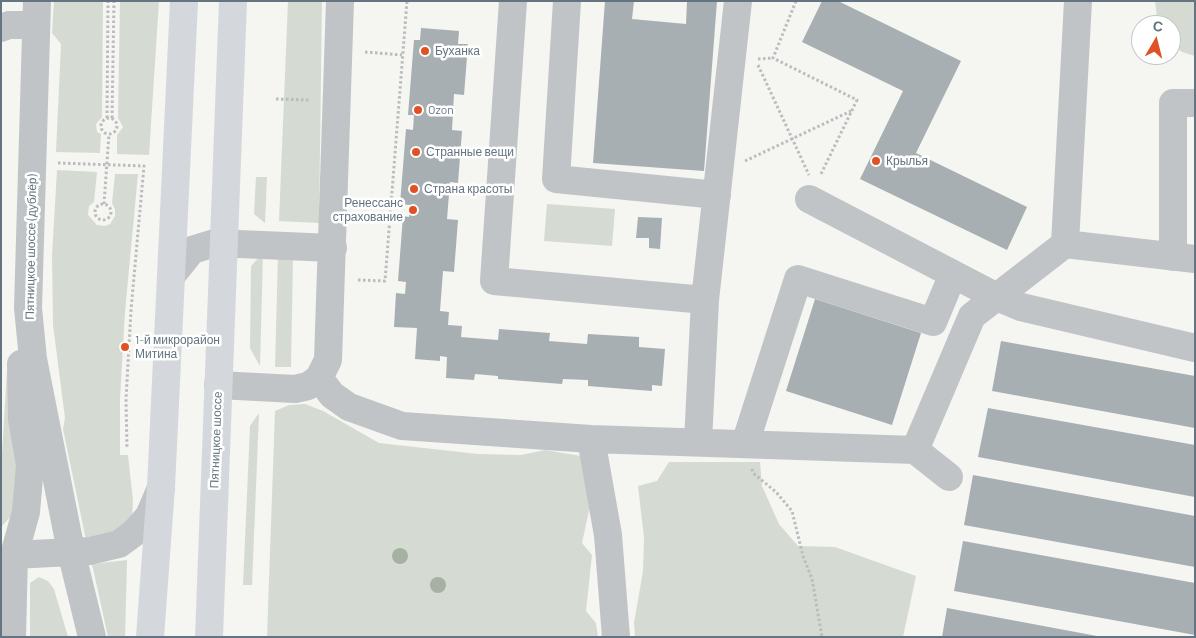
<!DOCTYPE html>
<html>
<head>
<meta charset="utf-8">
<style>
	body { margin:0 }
	#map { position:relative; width:1196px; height:638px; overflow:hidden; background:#f5f5f1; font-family:Barlow,sans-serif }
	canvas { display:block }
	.frame { position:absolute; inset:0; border:2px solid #647481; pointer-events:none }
	.north { position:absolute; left:1131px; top:15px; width:50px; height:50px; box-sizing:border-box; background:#fff; border:1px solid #c1c7cd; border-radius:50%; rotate:8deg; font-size:14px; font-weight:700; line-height:20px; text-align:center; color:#647481 }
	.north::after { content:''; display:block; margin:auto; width:18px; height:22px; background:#e05225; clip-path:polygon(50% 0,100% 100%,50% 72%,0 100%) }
</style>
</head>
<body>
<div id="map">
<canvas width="1196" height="638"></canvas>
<div class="frame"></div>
<div class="north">С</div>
</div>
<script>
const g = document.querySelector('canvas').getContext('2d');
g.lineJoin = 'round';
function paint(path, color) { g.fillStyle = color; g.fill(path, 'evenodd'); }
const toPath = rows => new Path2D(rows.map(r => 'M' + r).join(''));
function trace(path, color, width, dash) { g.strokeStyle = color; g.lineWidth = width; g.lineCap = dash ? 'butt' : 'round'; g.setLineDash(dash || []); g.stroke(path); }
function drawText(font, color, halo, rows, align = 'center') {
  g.font = font + ' Barlow,sans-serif'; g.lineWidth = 5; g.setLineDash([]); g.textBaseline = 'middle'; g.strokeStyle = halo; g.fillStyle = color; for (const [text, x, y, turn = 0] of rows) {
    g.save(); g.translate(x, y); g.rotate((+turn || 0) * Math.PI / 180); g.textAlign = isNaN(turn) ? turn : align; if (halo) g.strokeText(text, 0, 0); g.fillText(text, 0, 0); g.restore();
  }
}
paint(toPath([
	[54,1,103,1,102,117,96,124,97,132,101,134,100,153,56,152,61,44,52,33],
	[120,1,159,1,149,155,117,154,117,135,123,127,118,118],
	[288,1,322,1,319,223,279,221],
	[1155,1,1195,1,1195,56,1182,52,1171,44,1171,25,1158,25],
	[57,170,97,172,94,202,89,206,88,215,97,225,105,226,110,224,115,216,115,209,112,203,115,174,138,174,125,312,120,399,120,455,128,455,133,500,132,518,120,533,86,540,63,429,65,418,53,325,52,256],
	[256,177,267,177,265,223,254,214],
	[547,204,615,209,612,246,544,241],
	[263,253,260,366,250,348,251,266],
	[278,255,293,256,291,367,275,367],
	[7,369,19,456,14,513,1,527,1,471],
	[305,404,323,411,379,443,478,454,521,455,545,450,581,456,590,506,582,543,592,555,586,611,596,623,598,637,267,637,275,411,289,405],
	[259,413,252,585,243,585,250,426],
	[669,462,760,462,762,486,779,524,798,546,835,547,916,576,903,637,635,637,634,623,643,571,644,538,638,486,657,481],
	[127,560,125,637,108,637,92,564],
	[39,577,48,581,54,589,68,637,30,637,30,583]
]), '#d5dbd2');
paint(toPath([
	[605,1,634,1,632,19,686,24,687,1,717,1,704,171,593,163],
	[822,1,838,1,961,61,916,153,1027,207,1007,250,860,179,903,91,802,42],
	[421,28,459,31,458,44,468,44,464,95,454,94,452,130,462,131,458,183,450,182,447,219,458,220,454,272,443,271,440,311,449,312,448,325,462,326,461,337,498,340,499,329,550,333,549,341,587,344,588,334,639,337,639,347,665,349,662,386,652,385,652,391,588,386,588,380,563,379,562,384,498,379,498,376,475,374,474,380,446,378,447,357,440,356,440,361,415,359,417,328,394,327,396,293,405,294,406,282,398,281,403,216,409,217,410,205,400,204,406,129,413,130,414,115,408,115,414,40,420,40],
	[638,217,662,218,660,249,649,248,649,238,636,238],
	[815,299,921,333,892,425,786,391],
	[1001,341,1195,376,1195,428,992,391],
	[988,408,1195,445,1195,497,978,457],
	[973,475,1195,516,1195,567,964,525],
	[963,541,1195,583,1195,635,954,591],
	[947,608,1097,636,1097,637,942,637]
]), '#a7afb3');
trace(toPath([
	[796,1,773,58,857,100,820,176],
	[365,52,402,55],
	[758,59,773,58],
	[758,65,809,175],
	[276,99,311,100],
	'101 126a8 8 0 1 1 16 0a8 8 0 1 1-16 0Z',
	[107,118,108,1],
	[112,118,114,1],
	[745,161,851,111],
	[58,163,144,166,131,310,126,399,127,449],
	[359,203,391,204],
	'95 212a8 8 0 1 1 16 0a8 8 0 1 1-16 0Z',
	[104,204,109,134],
	[358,280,385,281,407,1],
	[752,469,753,473,776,492,792,511,803,556,812,579,822,637]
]), '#babcbe', 3, [2.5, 2.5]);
trace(toPath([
	[37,1,28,308,33,359,71,551,92,637],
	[513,1,494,281,705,300],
	[567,1,556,179,717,195],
	[1,28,9,25,36,25],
	[809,199,997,297,1021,307,1195,348],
	[1065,244,1078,1],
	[1173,257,1173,103,1195,103],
	[172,275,192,250,215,243,333,248],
	[319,378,332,395,349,407,402,426,591,439,915,450,949,477],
	[218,385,295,389,308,386,319,378,328,360,340,1],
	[591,439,608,535,616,637],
	[698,442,705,300,738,1],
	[745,444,798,279,933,322,953,274],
	[915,450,972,316,1065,244,1195,259],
	[14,555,90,551,119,544,134,533,149,516,161,488],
	[12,637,14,555,26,512,30,465,22,419,21,364]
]), '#c0c4c7', 28);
trace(toPath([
	[150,637,161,487,184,1],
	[209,637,233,1]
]), '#d4d8dc', 28);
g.fillStyle = '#a7b1a3';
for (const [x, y] of [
	[400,556],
	[438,585]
]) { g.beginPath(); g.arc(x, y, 8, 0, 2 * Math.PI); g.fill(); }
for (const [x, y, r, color] of [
	[425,51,5,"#e05225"],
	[418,110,5,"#e05225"],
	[416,152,5,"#e05225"],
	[876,161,5,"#e05225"],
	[414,189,5,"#e05225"],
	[413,210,5,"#e05225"],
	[125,347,5,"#e05225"]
]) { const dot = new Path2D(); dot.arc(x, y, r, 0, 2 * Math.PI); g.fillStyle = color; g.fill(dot); trace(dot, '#fff', 2); }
drawText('12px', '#647481', '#fff', [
	["Буханка",435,51],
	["Ozon",428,110],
	["Странные вещи",426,152],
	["Крылья",886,161],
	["Страна красоты",424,189],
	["Ренессанс",403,203,"right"],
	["страхование",403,217,"right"],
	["1-й микрорайон",135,340],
	["Митина",135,354]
], 'left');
drawText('12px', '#647481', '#fff', [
	["Пятницкое шоссе (дублёр)",31,247,-89],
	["Пятницкое шоссе",216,440,-88]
]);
</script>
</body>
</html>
